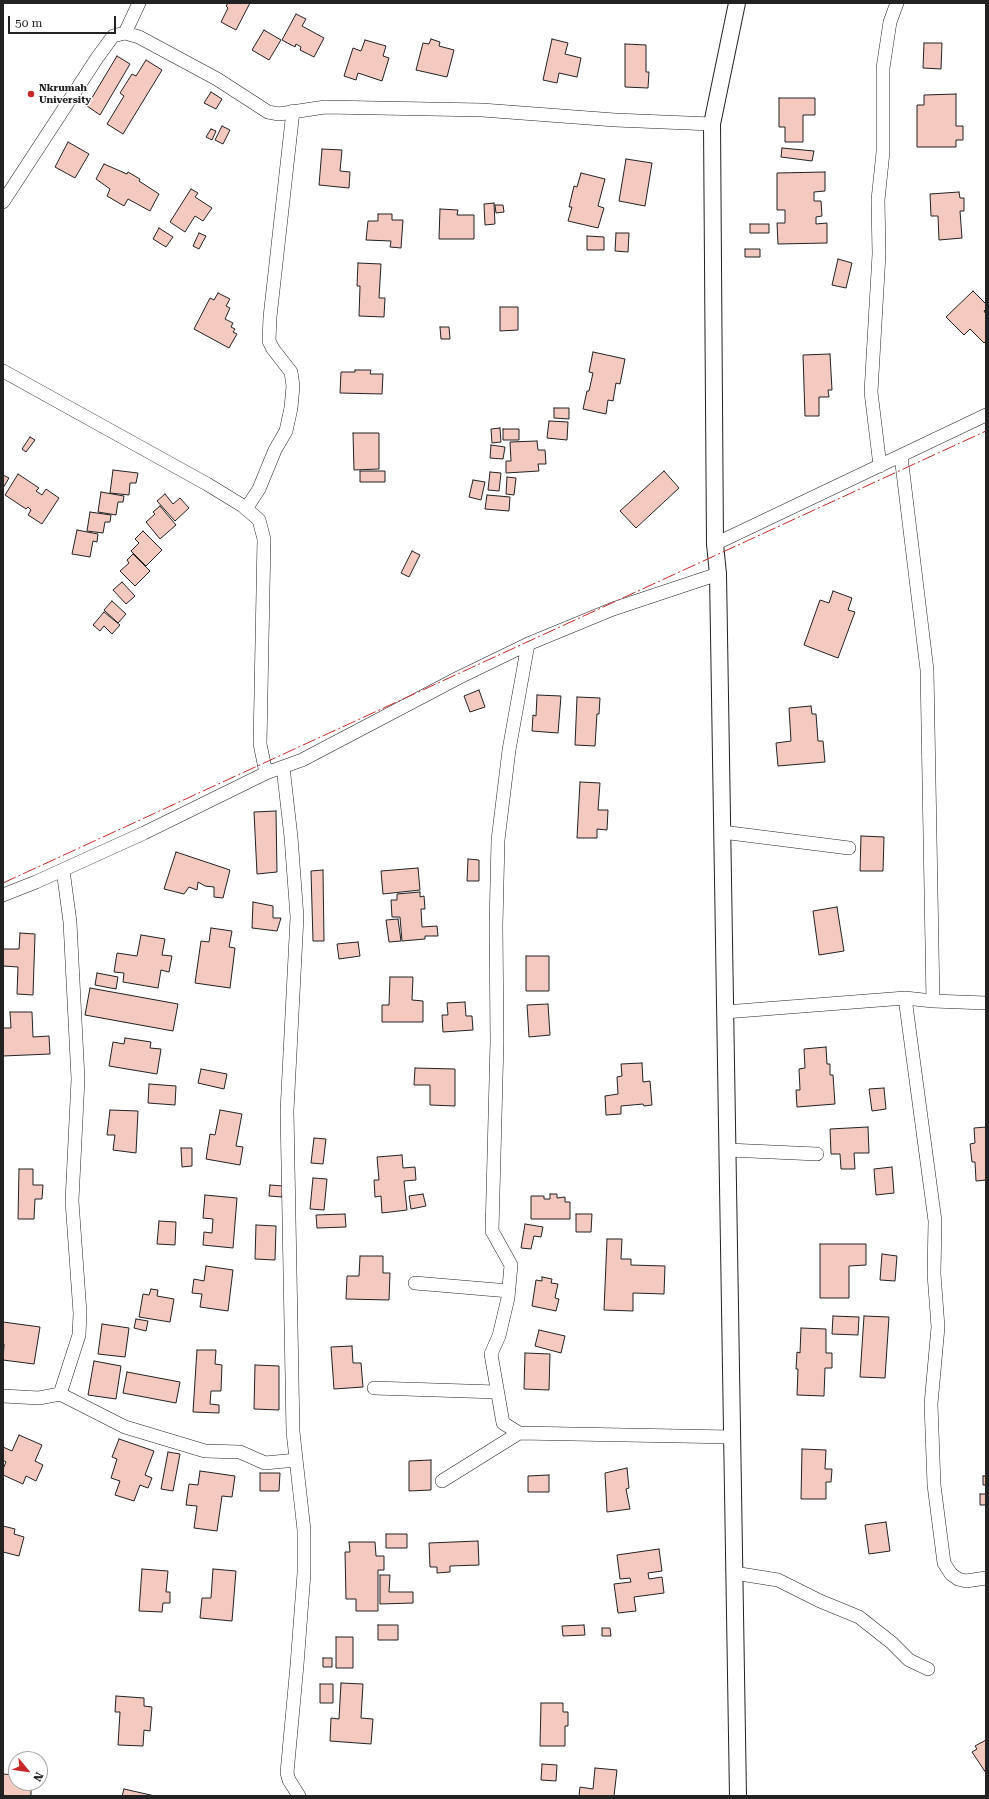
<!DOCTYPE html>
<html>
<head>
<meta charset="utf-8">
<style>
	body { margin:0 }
	#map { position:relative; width:989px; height:1799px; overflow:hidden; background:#fff; font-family:"Roboto Serif",serif }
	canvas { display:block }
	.frame { position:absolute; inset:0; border:4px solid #222; pointer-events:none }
	.north { position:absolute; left:8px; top:1751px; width:40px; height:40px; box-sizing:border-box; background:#fff; border:1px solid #a7a7a7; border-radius:50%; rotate:119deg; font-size:11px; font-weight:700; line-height:16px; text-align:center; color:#222 }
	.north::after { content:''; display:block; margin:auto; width:14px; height:18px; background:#c62828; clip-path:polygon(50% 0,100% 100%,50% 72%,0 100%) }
	.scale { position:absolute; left:8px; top:16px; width:108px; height:18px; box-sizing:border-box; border:2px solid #222; border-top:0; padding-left:5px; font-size:12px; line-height:14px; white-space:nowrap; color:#222; -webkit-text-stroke:3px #fff; paint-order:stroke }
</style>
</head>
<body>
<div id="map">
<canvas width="989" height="1799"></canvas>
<div class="frame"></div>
<div class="north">N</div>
<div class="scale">50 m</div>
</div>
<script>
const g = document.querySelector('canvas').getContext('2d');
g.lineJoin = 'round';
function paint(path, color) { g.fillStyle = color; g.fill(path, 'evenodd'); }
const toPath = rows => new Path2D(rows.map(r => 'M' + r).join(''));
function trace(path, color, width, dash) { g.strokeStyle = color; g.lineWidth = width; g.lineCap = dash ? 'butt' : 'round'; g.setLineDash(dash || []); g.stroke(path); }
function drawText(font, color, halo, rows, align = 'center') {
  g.font = font + ' "Roboto Serif",serif'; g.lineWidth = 3; g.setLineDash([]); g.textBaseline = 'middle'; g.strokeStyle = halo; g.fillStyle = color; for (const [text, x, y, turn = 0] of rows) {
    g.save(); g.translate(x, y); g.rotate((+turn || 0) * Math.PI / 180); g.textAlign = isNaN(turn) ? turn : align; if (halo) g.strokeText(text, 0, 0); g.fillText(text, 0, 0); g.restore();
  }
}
const building = toPath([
	[228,3,250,3,236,30,221,22,228,8,226,6,228,3],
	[296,14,306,19,302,26,324,38,314,57,300,50,301,47,296,44,295,47,282,40,296,14],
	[264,30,281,40,269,60,252,50,264,30],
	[431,39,440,42,439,46,454,50,447,77,416,70,423,43,429,44,431,39],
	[552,39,568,43,565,54,581,58,577,77,559,73,557,83,543,80,552,39],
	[365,40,386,46,383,56,389,58,382,81,358,73,356,80,344,76,353,48,361,51,365,40],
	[924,43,942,43,941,69,923,68,924,43],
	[625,44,646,45,646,72,649,72,648,88,625,87,625,44],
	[117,56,130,64,100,115,87,106,117,56],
	[146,60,162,70,123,134,107,124,124,96,120,93,132,74,136,76,146,60],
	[211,92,222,99,216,109,204,103,211,92],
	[956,94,956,126,963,126,963,140,956,140,956,147,917,147,917,105,924,105,924,95,956,94],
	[779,98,815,98,815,115,803,115,803,142,785,142,785,127,779,127,779,98],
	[222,126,230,130,223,144,215,140,222,126],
	[211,129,216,131,212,140,206,137,211,129],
	[68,142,89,154,75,178,55,167,68,142],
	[782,148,814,151,812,161,781,157,782,148],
	[322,149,342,150,340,171,350,172,349,188,319,185,322,149],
	[626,159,652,163,645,206,619,201,626,159],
	[104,164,127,174,128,172,140,179,139,181,159,194,150,211,128,199,124,206,107,196,110,189,96,179,104,164],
	[825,172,825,191,814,192,814,201,821,201,822,216,816,217,816,224,827,223,827,243,778,244,777,223,785,223,785,210,777,210,777,173,825,172],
	[581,173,605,179,598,206,604,208,598,228,568,221,572,207,569,207,574,186,577,187,581,173],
	[191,189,198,193,195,197,212,208,203,221,195,216,185,232,170,222,191,189],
	[959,192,960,198,964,198,964,211,960,211,962,238,939,240,938,216,931,216,930,194,959,192],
	[494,203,495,224,485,225,484,204,494,203],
	[495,205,503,205,504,212,496,213,495,205],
	[440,209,458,210,457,215,474,215,474,239,439,239,440,209],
	[378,214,392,214,392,220,403,220,401,248,390,247,391,241,366,240,368,221,378,221,378,214],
	[750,224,769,224,769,233,750,233,750,224],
	[159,228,173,237,166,247,153,239,159,228],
	[199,233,206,236,199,249,193,246,199,233],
	[616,233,629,233,628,252,615,251,616,233],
	[587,236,604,237,604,250,587,250,587,236],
	[745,249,760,249,760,257,745,257,745,249],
	[838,259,852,263,846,288,832,285,838,259],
	[358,263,381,264,379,298,385,298,384,317,359,316,360,286,357,286,358,263],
	[973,291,986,304,986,309,984,311,986,314,986,341,984,343,970,329,964,335,946,317,973,291],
	[218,293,230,299,226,306,230,308,225,319,233,323,231,327,235,329,233,332,237,334,229,348,194,329,210,298,214,300,218,293],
	[500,307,518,307,518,330,500,331,500,307],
	[440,327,449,327,450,339,441,339,440,327],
	[593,352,625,359,620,384,616,383,613,401,608,400,606,414,583,409,587,391,589,391,593,373,589,372,593,352],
	[830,354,832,390,828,390,829,397,819,397,819,416,805,416,803,355,830,354],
	[355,370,371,370,370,374,383,374,382,394,340,393,341,372,355,372,355,370],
	[554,408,569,408,569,419,554,418,554,408],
	[549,421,568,422,567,440,547,438,549,421],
	[500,428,501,442,492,443,491,429,500,428],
	[503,429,519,429,519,440,503,440,503,429],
	[353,433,379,433,379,469,354,470,353,433],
	[30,437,35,440,26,452,22,449,30,437],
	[537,441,538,450,545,450,546,464,538,464,539,471,506,473,506,461,511,461,510,442,537,441],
	[491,445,505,447,503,459,490,458,491,445],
	[113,470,138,473,136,483,130,483,129,495,110,493,113,470],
	[360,471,385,471,385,482,360,482,360,471],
	[664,471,679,488,636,528,620,511,664,471],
	[490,472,501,473,499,491,488,490,490,472],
	[18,474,39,488,36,491,42,495,46,489,59,498,42,524,28,515,31,510,28,507,26,509,5,495,18,474],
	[3,475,9,478,3,488,3,475],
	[507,477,516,478,514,495,506,494,507,477],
	[473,480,485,482,481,500,469,497,473,480],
	[101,492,124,496,123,502,118,502,116,515,98,512,101,492],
	[165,494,173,504,180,498,189,508,175,521,157,501,165,494],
	[487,495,510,497,509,511,485,509,487,495],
	[160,506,176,525,160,539,146,522,155,514,153,512,160,506],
	[90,512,111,515,110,522,105,522,103,533,87,531,90,512],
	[77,530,98,534,97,542,93,541,90,557,72,554,77,530],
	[143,531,162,550,146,566,131,551,139,543,135,539,143,531],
	[412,551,420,555,409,577,401,573,412,551],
	[133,554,150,571,135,586,120,571,129,563,127,560,133,554],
	[122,582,135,596,126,604,113,590,122,582],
	[833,591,852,598,848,610,855,612,838,658,804,645,820,600,829,603,833,591],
	[112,601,126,614,118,623,104,610,112,601],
	[104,612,120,625,112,634,104,626,100,631,93,625,104,612],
	[479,690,485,707,470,712,464,696,479,690],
	[537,695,561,696,558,733,532,731,533,715,536,716,537,695],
	[577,697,600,698,599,714,597,714,595,746,575,745,577,697],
	[811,706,812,714,816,714,818,741,823,741,825,762,778,766,776,743,791,741,789,708,811,706],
	[580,782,600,783,598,810,608,810,607,830,597,829,597,838,577,838,580,782],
	[276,811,277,872,257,874,254,812,276,811],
	[861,836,884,837,883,871,860,871,861,836],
	[176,852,230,870,223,898,214,897,214,887,205,886,198,882,197,890,189,887,184,894,164,889,176,852],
	[468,859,479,860,479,881,467,881,468,859],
	[418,868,420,890,383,894,381,871,418,868],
	[323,870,324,941,313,941,311,871,323,870],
	[420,892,420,897,424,896,425,909,421,909,422,927,437,926,438,936,425,936,425,939,402,941,400,917,392,917,391,900,397,900,397,894,420,892],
	[253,902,273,906,273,918,281,918,277,931,252,928,253,902],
	[837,907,844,951,819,955,813,911,837,907],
	[398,919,401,941,389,942,386,920,398,919],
	[211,928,232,931,229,947,235,948,230,988,195,983,201,941,209,942,211,928],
	[20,933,35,934,33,995,17,994,18,967,3,966,3,949,19,949,20,933],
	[141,935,165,939,162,955,172,956,169,972,161,970,158,988,123,982,124,973,114,972,117,953,137,956,141,935],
	[358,942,360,956,339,959,337,944,358,942],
	[526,956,549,956,549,991,526,991,526,956],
	[97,973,118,977,116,989,95,985,97,973],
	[390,977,413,977,412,1000,423,1001,423,1022,382,1022,382,1005,389,1005,390,977],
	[90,988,178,1004,173,1031,85,1015,90,988],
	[465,1002,466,1016,472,1016,473,1030,443,1032,442,1015,448,1015,447,1003,465,1002],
	[548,1004,550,1035,529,1037,527,1005,548,1004],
	[10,1012,32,1012,33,1037,49,1036,50,1054,3,1056,3,1028,11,1028,10,1012],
	[125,1038,151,1042,150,1048,161,1049,157,1074,109,1066,113,1042,124,1044,125,1038],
	[826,1047,827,1064,830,1064,830,1075,833,1075,835,1104,797,1107,796,1090,800,1090,799,1069,805,1068,804,1049,826,1047],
	[642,1063,643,1082,650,1081,652,1105,644,1106,643,1104,621,1106,621,1114,606,1115,605,1096,618,1094,617,1077,622,1076,621,1064,642,1063],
	[415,1068,455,1069,455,1106,430,1105,430,1085,414,1085,415,1068],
	[201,1069,227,1074,224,1089,198,1083,201,1069],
	[149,1084,176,1086,175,1105,148,1103,149,1084],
	[884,1088,886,1109,872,1111,869,1089,884,1088],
	[110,1110,138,1111,136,1153,113,1150,115,1135,107,1135,110,1110],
	[220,1110,242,1114,236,1146,243,1147,240,1165,206,1159,210,1134,215,1135,220,1110],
	[868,1127,869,1153,854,1153,855,1169,841,1169,840,1154,831,1154,830,1129,868,1127],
	[986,1127,986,1180,976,1181,975,1162,972,1162,970,1144,975,1143,974,1128,986,1127],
	[314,1138,326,1139,323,1164,311,1163,314,1138],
	[181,1148,192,1148,192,1166,182,1167,181,1148],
	[402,1155,403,1168,415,1167,416,1180,404,1181,407,1210,382,1213,381,1196,375,1197,374,1180,379,1180,377,1157,402,1155],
	[892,1167,894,1193,876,1195,874,1169,892,1167],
	[19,1169,33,1169,33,1185,43,1185,42,1199,35,1199,34,1219,18,1219,19,1169],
	[313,1178,327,1179,324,1210,310,1209,313,1178],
	[270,1185,283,1186,282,1197,269,1196,270,1185],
	[423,1194,426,1206,411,1209,409,1196,423,1194],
	[550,1194,557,1194,557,1198,565,1197,565,1202,570,1202,570,1219,531,1219,531,1196,544,1196,544,1199,550,1199,550,1194],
	[205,1195,237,1198,233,1248,203,1245,204,1232,212,1233,213,1219,203,1218,205,1195],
	[345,1214,346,1227,317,1228,316,1215,345,1214],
	[576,1214,592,1214,591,1232,576,1232,576,1214],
	[159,1221,176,1222,175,1245,157,1244,159,1221],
	[525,1224,543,1227,541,1237,534,1236,531,1249,521,1248,525,1224],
	[256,1225,276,1226,275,1260,255,1259,256,1225],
	[607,1239,622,1239,621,1259,631,1259,631,1265,665,1266,664,1294,633,1293,633,1311,604,1310,607,1239],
	[820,1244,866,1244,866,1265,849,1266,849,1298,820,1298,820,1244],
	[882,1254,897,1256,895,1281,880,1280,882,1254],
	[360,1256,383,1256,383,1273,390,1273,389,1300,346,1299,347,1276,359,1276,360,1256],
	[206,1266,233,1270,228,1311,200,1307,202,1294,192,1293,194,1279,204,1281,206,1266],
	[542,1277,552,1279,551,1283,558,1284,555,1298,559,1299,556,1311,532,1306,536,1280,542,1281,542,1277],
	[151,1289,158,1290,157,1296,174,1299,170,1322,139,1317,143,1294,149,1295,151,1289],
	[833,1316,859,1317,858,1335,832,1334,833,1316],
	[864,1316,889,1317,885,1378,860,1377,864,1316],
	[136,1319,148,1321,146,1331,134,1328,136,1319],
	[3,1322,40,1327,34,1364,3,1360,4,1344,3,1343,3,1322],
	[102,1324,129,1328,125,1357,98,1354,102,1324],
	[801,1328,826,1329,826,1353,832,1353,832,1368,825,1368,824,1396,797,1395,798,1369,796,1369,797,1352,800,1353,801,1328],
	[539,1330,565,1336,561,1353,535,1346,539,1330],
	[352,1346,353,1363,361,1363,363,1387,334,1389,331,1347,352,1346],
	[197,1350,216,1350,215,1364,222,1365,221,1391,211,1391,210,1404,219,1405,219,1413,193,1412,197,1350],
	[525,1353,550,1354,549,1390,524,1389,525,1353],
	[94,1361,121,1366,116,1399,88,1395,94,1361],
	[255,1365,279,1366,279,1410,254,1409,255,1365],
	[127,1372,180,1382,176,1403,123,1393,127,1372],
	[19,1435,42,1445,35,1461,43,1465,36,1481,26,1476,23,1484,3,1475,3,1469,6,1462,3,1460,3,1447,12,1451,19,1435],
	[119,1439,154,1451,145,1475,152,1478,148,1488,140,1485,134,1501,115,1495,120,1481,111,1478,117,1459,112,1457,119,1439],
	[802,1449,826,1450,825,1469,832,1469,831,1482,826,1482,826,1499,801,1499,802,1449],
	[168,1452,180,1454,173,1491,161,1489,168,1452],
	[431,1460,431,1490,409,1491,409,1461,431,1460],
	[627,1468,629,1488,626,1489,630,1509,607,1512,605,1473,627,1468],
	[200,1471,235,1476,232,1497,222,1496,217,1531,194,1528,197,1506,186,1505,189,1484,198,1485,200,1471],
	[260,1473,280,1473,279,1491,260,1491,260,1473],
	[549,1475,549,1492,528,1492,528,1476,549,1475],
	[983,1476,986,1476,986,1485,983,1485,983,1476],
	[980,1494,986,1494,986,1505,980,1505,980,1494],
	[886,1522,890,1551,869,1554,865,1525,886,1522],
	[3,1526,15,1529,14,1534,24,1537,19,1556,3,1552,3,1526],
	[386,1534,407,1534,407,1548,386,1548,386,1534],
	[478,1541,479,1565,450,1566,450,1572,437,1573,437,1567,430,1567,429,1543,478,1541],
	[349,1542,375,1542,376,1556,384,1556,384,1570,378,1570,378,1611,356,1611,356,1599,346,1599,345,1552,350,1552,349,1542],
	[659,1549,662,1571,648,1573,649,1579,662,1577,664,1593,634,1597,636,1611,618,1613,614,1584,631,1582,630,1578,620,1579,617,1555,659,1549],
	[142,1569,168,1571,166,1592,170,1592,170,1603,163,1603,162,1612,139,1611,142,1569],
	[213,1569,236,1571,232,1621,200,1618,202,1598,211,1598,213,1569],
	[380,1575,390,1575,389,1592,413,1592,413,1603,380,1604,380,1575],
	[378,1625,398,1625,398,1640,378,1640,378,1625],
	[584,1625,585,1635,563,1636,562,1626,584,1625],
	[602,1628,610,1628,611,1636,602,1636,602,1628],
	[336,1637,353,1637,353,1668,336,1668,336,1637],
	[323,1658,332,1658,332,1667,323,1667,323,1658],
	[341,1683,363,1684,361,1718,373,1719,371,1744,330,1741,331,1718,339,1719,341,1683],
	[320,1684,333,1684,333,1703,320,1703,320,1684],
	[116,1696,144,1698,144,1706,152,1707,150,1731,144,1730,143,1746,118,1745,120,1712,115,1712,116,1696],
	[541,1703,563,1703,563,1712,568,1712,568,1726,565,1726,565,1746,540,1746,541,1703],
	[986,1740,986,1773,972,1752,977,1749,975,1746,986,1740],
	[542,1764,557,1765,556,1781,541,1780,542,1764],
	[595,1768,617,1770,614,1796,579,1796,580,1787,593,1789,595,1768],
	[3,1774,16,1775,16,1783,31,1783,31,1796,3,1796,3,1774],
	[124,1789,155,1796,122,1796,124,1789]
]);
paint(building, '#f3c9c0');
trace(building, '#222', 1);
const minor = toPath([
	[125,33,139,3],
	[3,202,97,58,113,36,125,33,139,37,217,79,268,112,279,114,325,107,482,110,615,120,712,124],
	[3,371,207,484,243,506,259,520,264,539,260,744,266,773,302,760,458,678,528,644,613,609,718,574],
	[901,456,927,670,933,1001],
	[880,466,871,392,879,254,878,200,883,152,883,68,890,22,897,3],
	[246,509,259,489,275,450,286,431,291,408,293,386,291,372,273,349,269,341,270,317,293,111],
	[715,544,986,415],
	[528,644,509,750,498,840,496,925,497,1041,492,1231,511,1265,508,1298,499,1336,491,1354,503,1423,519,1433,732,1437],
	[283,767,291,837,297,917,287,1111,293,1432,304,1530,304,1573,297,1665,287,1773,289,1780,299,1796],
	[722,832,849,848],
	[3,895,36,882,144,833,266,773],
	[905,998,935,1221,934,1274,938,1327,931,1404,934,1485,944,1563,951,1574,958,1579,966,1581,986,1578],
	[725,1012,905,998,933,1001,986,1003],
	[728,1150,817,1154],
	[415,1283,509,1291],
	[374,1388,497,1392],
	[60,1394,79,1335,80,1313,72,1201,78,1079,70,922,63,870],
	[3,1396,39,1398,60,1394,125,1427,205,1451,240,1452,265,1463,296,1460],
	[442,1481,519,1433],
	[734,1573,778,1580,820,1601,859,1617,892,1643,909,1660,928,1669]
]);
const tertiary = toPath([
	[737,3,712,124,715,544,718,574,738,1796]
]);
trace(minor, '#222', 14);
trace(tertiary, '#222', 18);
trace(minor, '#fff', 13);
trace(tertiary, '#fff', 16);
trace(toPath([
	[3,883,986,431]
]), '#c62828', 1, [14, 3, 2, 3]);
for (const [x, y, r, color] of [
	[31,94,4,"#c62828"]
]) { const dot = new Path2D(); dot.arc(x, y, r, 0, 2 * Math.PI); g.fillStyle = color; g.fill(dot); trace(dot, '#fff', 1.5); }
drawText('bold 10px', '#222', '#fff', [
	["Nkrumah",39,88],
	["University",39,100]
], 'left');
</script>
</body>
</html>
